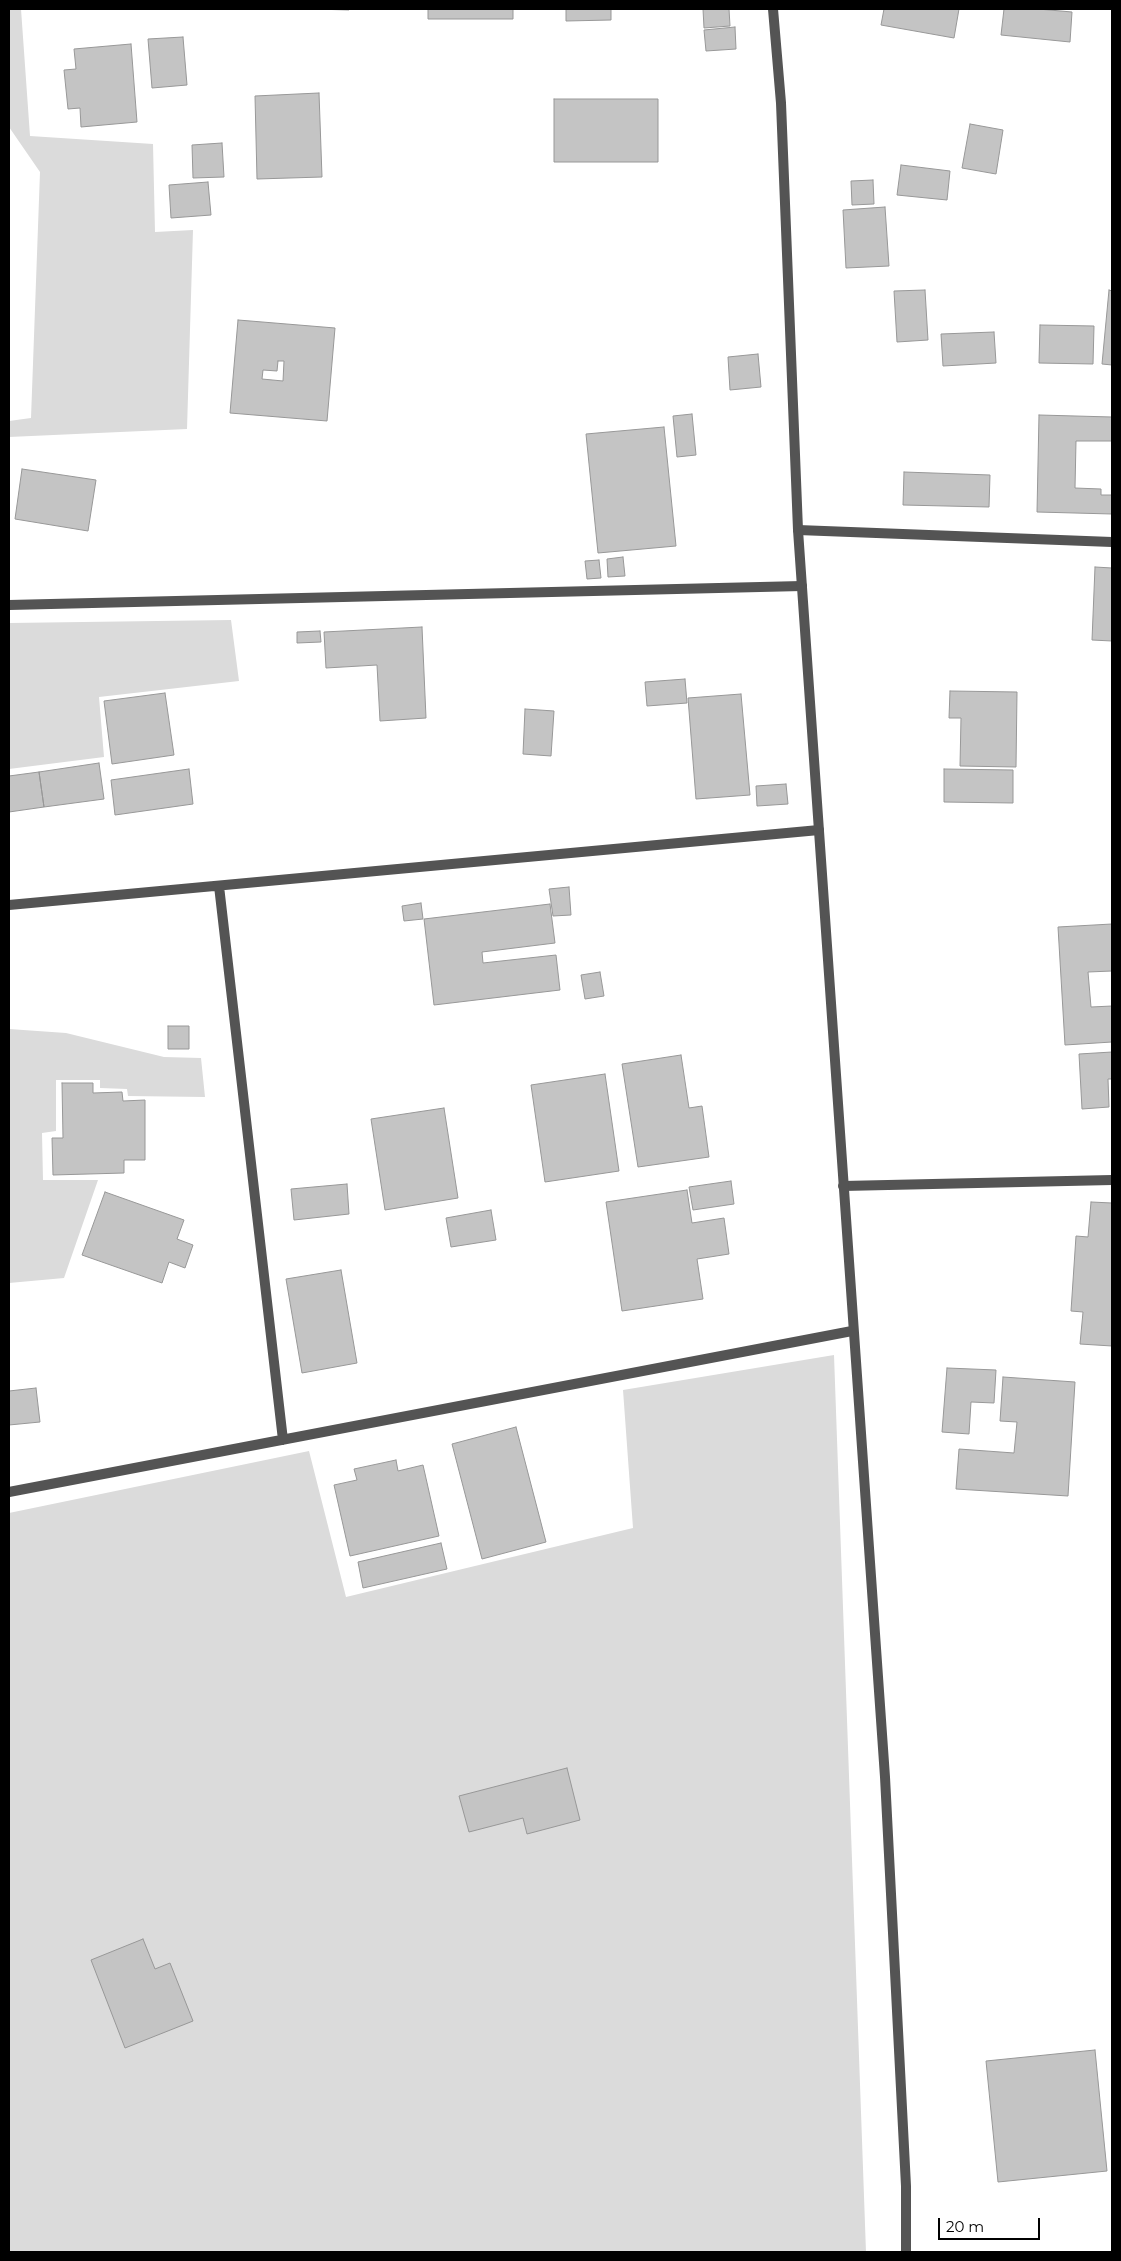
<!DOCTYPE html>
<html>
<head>
<meta charset="utf-8">
<style>
	body { margin:0 }
	#map { position:relative; width:1121px; height:2261px; overflow:hidden; background:#fff; font-family:Montserrat,sans-serif }
	canvas { display:block }
	.frame { position:absolute; inset:0; border:10px solid #000; pointer-events:none }
	.scale { position:absolute; left:938px; top:2218px; width:102px; height:22px; box-sizing:border-box; border:2px solid #000; border-top:0; padding-left:6px; font-size:15px; line-height:18px; white-space:nowrap; color:#000; -webkit-text-stroke:4px #fff; paint-order:stroke }
</style>
</head>
<body>
<div id="map">
<canvas width="1121" height="2261"></canvas>
<div class="frame"></div>
<div class="scale">20 m</div>
</div>
<script>
const g = document.querySelector('canvas').getContext('2d');
g.lineJoin = 'round';
function paint(path, color) { g.fillStyle = color; g.fill(path, 'evenodd'); }
const toPath = rows => new Path2D(rows.map(r => 'M' + r).join(''));
function trace(path, color, width, dash) { g.strokeStyle = color; g.lineWidth = width; g.lineCap = dash ? 'butt' : 'round'; g.setLineDash(dash || []); g.stroke(path); }
paint(toPath([
	[9,9,21,9,30,136,153,144,155,232,193,230,187,429,9,437,9,421,31,418,40,172,9,127],
	[231,620,239,681,99,697,104,757,9,769,9,623],
	[9,1029,66,1033,164,1057,201,1058,205,1097,128,1096,127,1089,100,1088,100,1080,56,1080,56,1131,42,1133,43,1180,98,1180,64,1278,9,1283],
	[834,1355,866,2252,9,2252,9,1513,309,1451,346,1597,633,1528,623,1390]
]), '#dbdbdb');
const building = toPath([
	[314,9,349,9,349,10,314,9],
	[428,9,513,9,513,19,428,19,428,9],
	[566,9,611,9,611,20,566,21,566,9],
	[703,9,729,9,730,26,704,28,703,9],
	[884,9,959,9,954,38,881,25,884,9],
	[1004,9,1038,9,1072,12,1070,42,1001,35,1004,9],
	[735,27,736,49,706,51,704,30,735,27],
	[183,37,187,85,152,88,148,39,183,37],
	[131,44,137,122,81,127,80,108,68,109,64,70,76,69,74,49,131,44],
	[319,93,322,177,257,179,255,96,319,93],
	[554,99,658,99,658,162,554,162,554,99],
	[970,124,1003,130,996,174,962,168,970,124],
	[222,143,224,177,193,178,192,145,222,143],
	[901,165,950,171,947,200,897,195,901,165],
	[873,180,874,204,852,205,851,181,873,180],
	[208,182,211,215,171,218,169,185,208,182],
	[885,207,889,266,846,268,843,210,885,207],
	[925,290,928,340,897,342,894,291,925,290],
	[1109,290,1112,291,1112,365,1102,364,1109,290],
	[238,320,335,328,327,421,230,413,238,320],
	[278,361,284,361,283,381,262,379,263,370,277,371,278,361],
	[1040,325,1094,326,1093,364,1039,363,1040,325],
	[994,332,996,363,943,366,941,334,994,332],
	[758,354,761,387,730,390,728,357,758,354],
	[692,414,696,455,677,457,673,416,692,414],
	[1039,415,1112,417,1112,441,1076,441,1075,488,1101,489,1101,495,1112,495,1112,514,1037,512,1039,415],
	[664,427,676,546,598,553,586,434,664,427],
	[22,469,96,480,88,531,15,519,22,469],
	[904,472,990,475,989,507,903,505,904,472],
	[623,557,625,576,608,577,607,559,623,557],
	[599,560,601,578,587,579,585,561,599,560],
	[1095,567,1112,568,1112,641,1092,640,1095,567],
	[422,627,426,718,380,721,377,665,326,668,324,632,422,627],
	[320,631,321,642,297,643,297,632,320,631],
	[685,679,687,703,647,706,645,682,685,679],
	[950,691,1017,692,1016,767,960,766,961,718,949,718,950,691],
	[165,693,174,755,112,764,104,701,165,693],
	[741,694,750,795,696,799,688,698,741,694],
	[525,709,554,711,551,756,523,754,525,709],
	[99,763,104,799,44,807,39,772,99,763],
	[189,769,193,804,115,815,111,780,189,769],
	[944,769,1013,770,1013,803,944,802,944,769],
	[39,772,44,807,9,812,9,776,39,772],
	[786,784,788,804,757,806,756,786,786,784],
	[569,887,571,915,553,916,549,889,569,887],
	[421,903,423,919,404,921,402,906,421,903],
	[550,904,555,943,482,952,483,963,556,955,560,990,434,1005,424,919,550,904],
	[1112,924,1112,971,1088,972,1091,1007,1112,1006,1112,1042,1065,1045,1058,927,1112,924],
	[600,972,604,996,585,999,581,975,600,972],
	[168,1026,189,1026,189,1049,168,1049,168,1026],
	[1112,1052,1112,1079,1108,1079,1109,1107,1082,1109,1079,1054,1112,1052],
	[681,1055,689,1108,702,1106,709,1157,638,1167,622,1064,681,1055],
	[605,1074,619,1171,545,1182,531,1085,605,1074],
	[62,1083,93,1083,93,1093,122,1092,123,1101,145,1100,145,1160,124,1160,124,1173,53,1175,52,1138,63,1138,62,1083],
	[444,1108,458,1198,385,1210,371,1119,444,1108],
	[731,1181,734,1204,693,1210,689,1187,731,1181],
	[347,1184,349,1214,294,1220,291,1189,347,1184],
	[687,1190,692,1223,724,1218,729,1254,697,1259,703,1299,622,1311,606,1202,687,1190],
	[105,1192,184,1220,177,1239,193,1245,185,1268,169,1262,162,1283,82,1255,105,1192],
	[1091,1202,1112,1203,1112,1346,1080,1344,1083,1312,1071,1311,1076,1236,1088,1237,1091,1202],
	[491,1210,496,1240,451,1247,446,1218,491,1210],
	[341,1270,357,1363,302,1373,286,1279,341,1270],
	[947,1368,996,1370,994,1403,971,1402,969,1434,942,1432,947,1368],
	[1003,1377,1075,1382,1068,1496,956,1489,959,1449,1014,1453,1017,1422,1000,1421,1003,1377],
	[36,1388,40,1422,9,1425,9,1391,36,1388],
	[516,1427,546,1542,482,1559,452,1444,516,1427],
	[396,1460,398,1471,423,1465,439,1536,350,1556,334,1485,357,1480,354,1469,396,1460],
	[441,1543,447,1569,363,1588,358,1562,441,1543],
	[567,1768,580,1820,527,1834,523,1818,469,1832,459,1796,567,1768],
	[143,1939,155,1969,170,1963,193,2021,125,2048,91,1960,143,1939],
	[1095,2050,1107,2171,998,2182,986,2061,1095,2050]
]);
paint(building, '#c4c4c4');
trace(building, '#989898', 1);
trace(toPath([
	[798,530,1112,542],
	[9,605,802,586],
	[219,886,283,1440],
	[9,905,819,830],
	[843,1186,1112,1180],
	[9,1492,852,1331]
]), '#545454', 10);
trace(toPath([
	[773,9,781,103,798,530,885,1777,906,2186,906,2252]
]), '#545454', 10);
</script>
</body>
</html>
